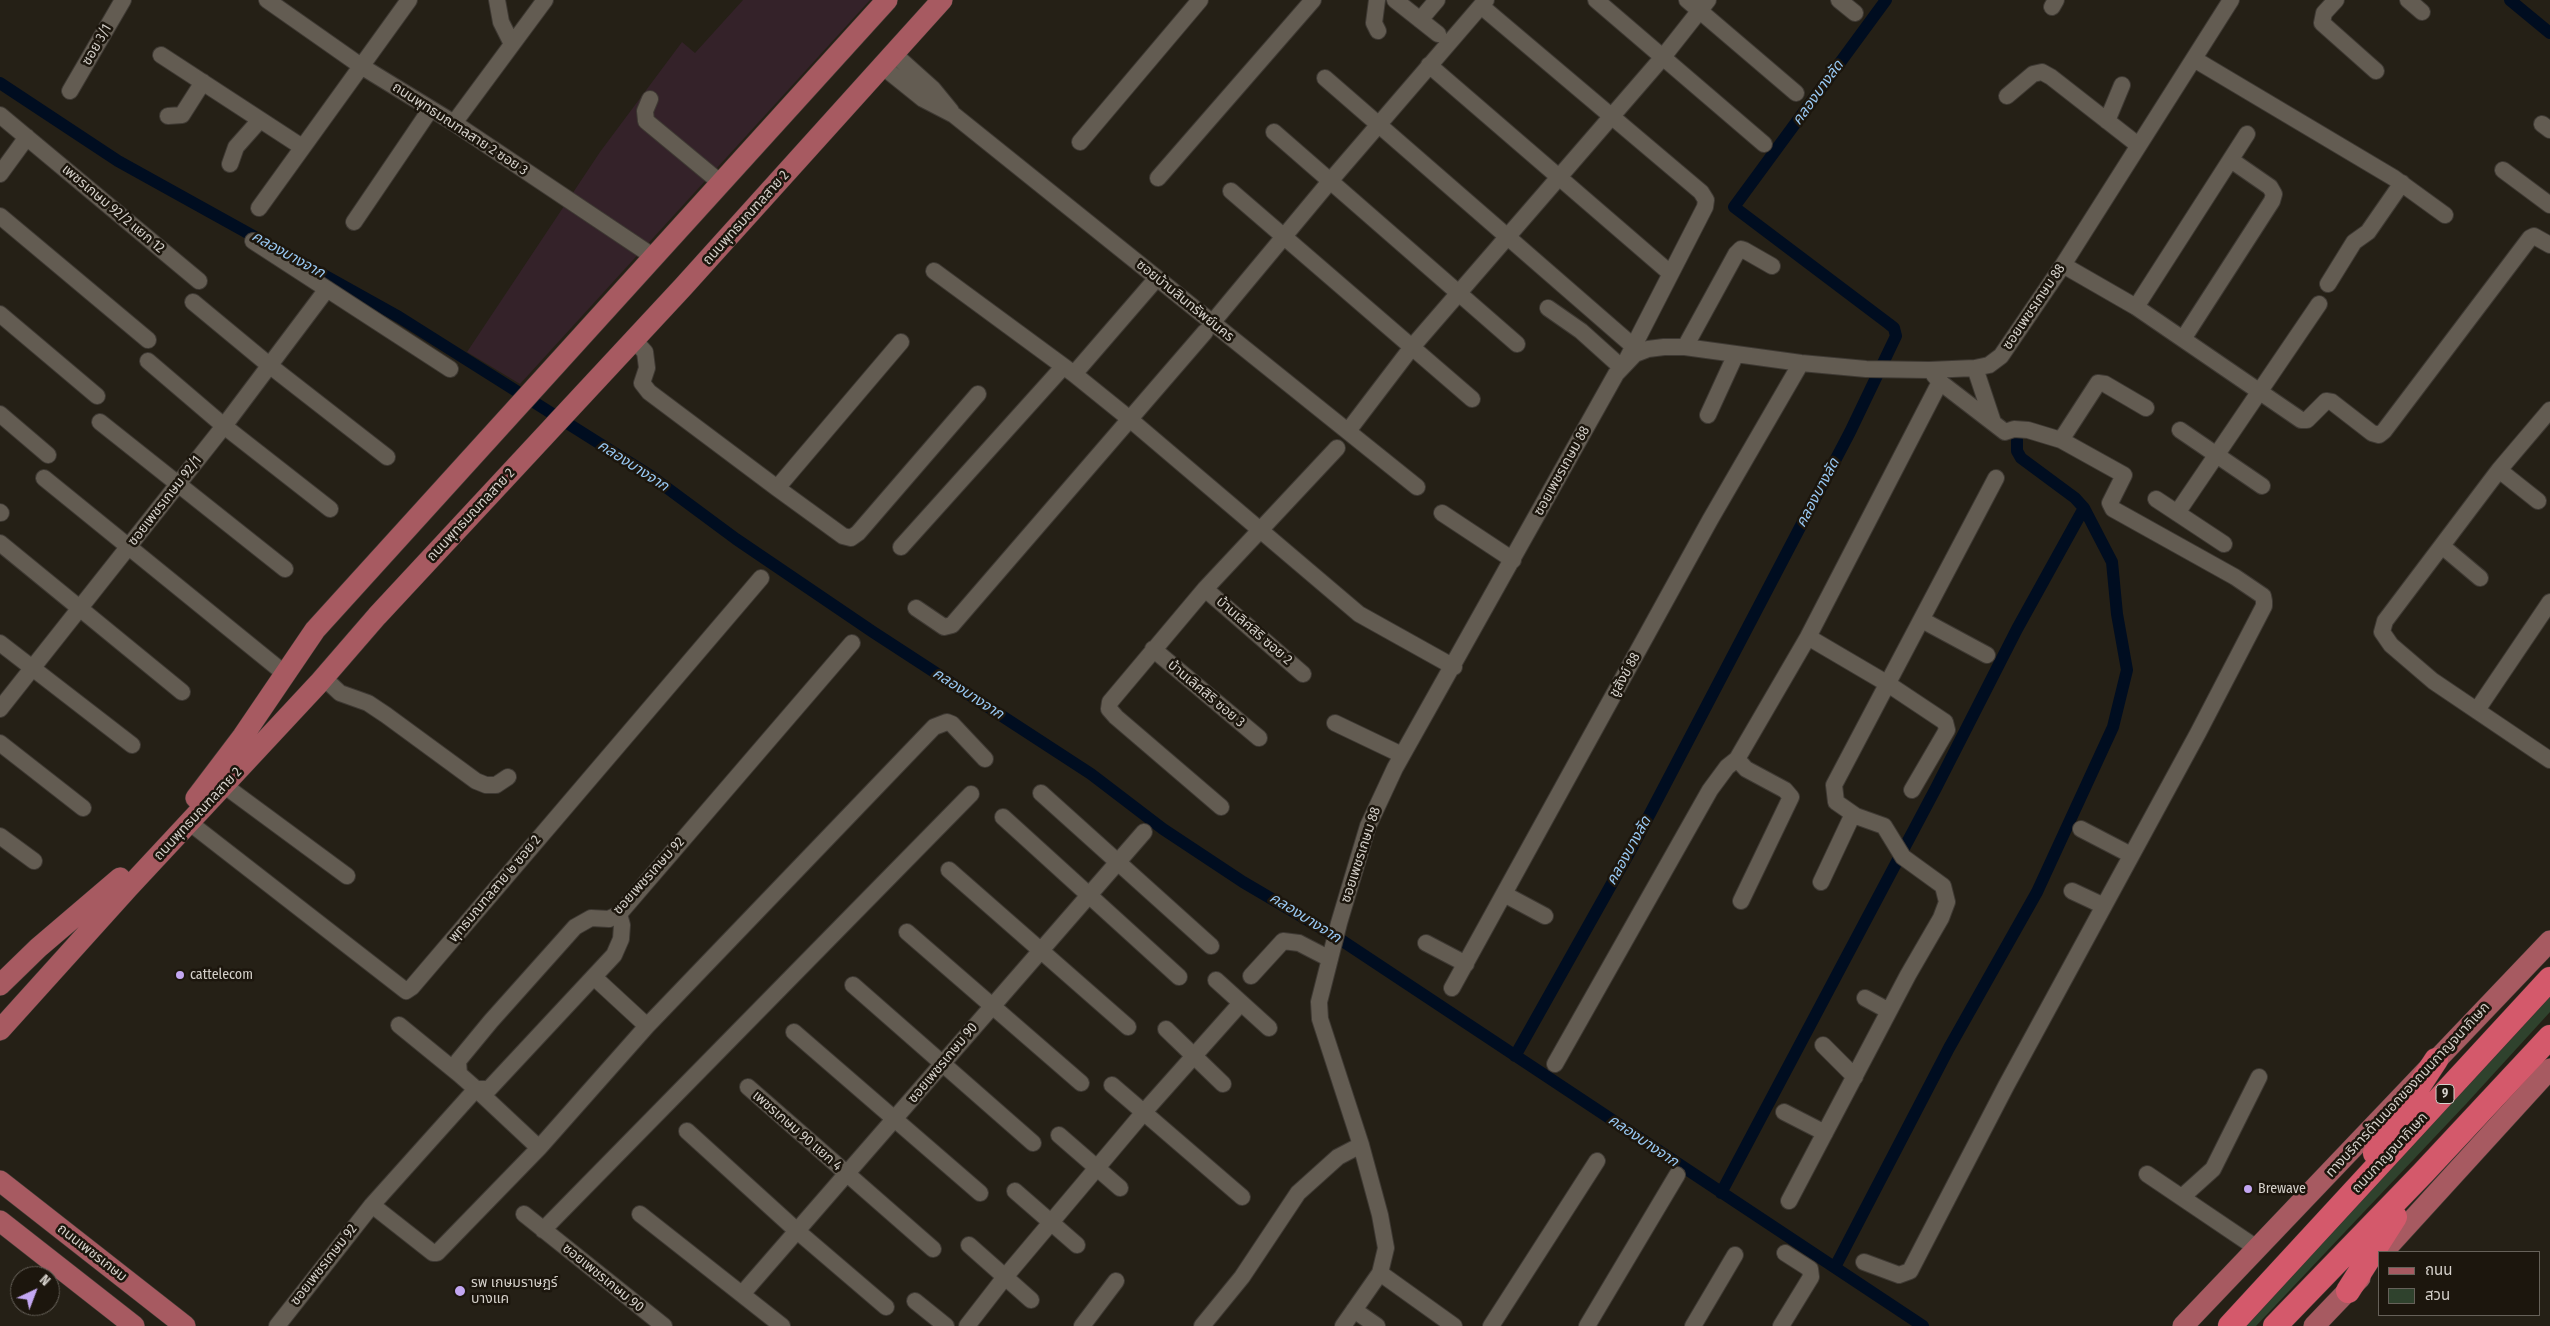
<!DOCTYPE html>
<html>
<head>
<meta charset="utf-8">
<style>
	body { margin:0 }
	#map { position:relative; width:2550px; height:1326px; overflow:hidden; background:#252016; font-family:"Fira Sans Condensed","Noto Sans Thai",sans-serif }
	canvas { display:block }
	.legend { position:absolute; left:2378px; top:1251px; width:162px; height:65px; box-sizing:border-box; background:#1c160d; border:1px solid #666159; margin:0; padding:6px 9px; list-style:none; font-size:15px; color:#d5d1cb }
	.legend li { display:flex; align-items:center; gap:10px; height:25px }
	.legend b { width:25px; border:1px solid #666159 }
	.north { position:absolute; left:10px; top:1266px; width:50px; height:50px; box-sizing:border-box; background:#1c160d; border:1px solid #666159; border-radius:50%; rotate:43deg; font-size:14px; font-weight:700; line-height:20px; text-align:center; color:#d5d1cb }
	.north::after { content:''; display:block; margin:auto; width:18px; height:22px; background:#c3a7f2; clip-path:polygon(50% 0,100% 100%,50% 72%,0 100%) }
</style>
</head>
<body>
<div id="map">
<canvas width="2550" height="1326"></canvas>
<ul class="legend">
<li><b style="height:6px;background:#a75a61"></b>ถนน</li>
<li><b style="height:14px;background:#2f422d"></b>สวน</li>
</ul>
<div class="north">N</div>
</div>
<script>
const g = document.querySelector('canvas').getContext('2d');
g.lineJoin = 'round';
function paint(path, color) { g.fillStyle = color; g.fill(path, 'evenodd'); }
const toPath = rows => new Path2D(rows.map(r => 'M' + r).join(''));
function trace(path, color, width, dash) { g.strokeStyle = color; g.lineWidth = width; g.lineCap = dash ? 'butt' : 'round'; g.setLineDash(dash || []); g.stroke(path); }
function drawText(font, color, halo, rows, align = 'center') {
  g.font = font + ' "Fira Sans Condensed","Noto Sans Thai",sans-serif'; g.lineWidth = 5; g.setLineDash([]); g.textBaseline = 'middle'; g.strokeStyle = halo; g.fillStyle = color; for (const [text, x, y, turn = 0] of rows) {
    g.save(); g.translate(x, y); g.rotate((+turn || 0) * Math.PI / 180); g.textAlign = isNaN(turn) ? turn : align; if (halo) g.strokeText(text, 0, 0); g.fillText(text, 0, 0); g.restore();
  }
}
paint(toPath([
	[743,0,870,0,520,384,467,352,600,152,682,42,695,53]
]), '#342229');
paint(toPath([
	[2550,993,2550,1012,2466,1104,2256,1326,2241,1326]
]), '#2f422d');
trace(toPath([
	[2510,0,2550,33],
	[0,83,118,161,264,242],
	[286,254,399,317,651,476,736,539,873,632,1091,774,1163,829,1243,882,1335,936,1923,1326],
	[1515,1056,1633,846,1850,432,1896,336,1894,328,1889,324,1734,207,1886,0],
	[1721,1193,1936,788,2017,629,2084,508,2075,498,2021,458,2017,451,2017,440],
	[1835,1267,1949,1048,2037,892,2113,727,2127,670,2117,614,2112,562,2084,508]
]), '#000d20', 12);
const minor = toPath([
	[267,0,361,66,454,123,654,257],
	[497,0,501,22,512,44],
	[1377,0,1374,23,1378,31],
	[1395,0,1438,34],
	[1596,0,1764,144],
	[1687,0,1796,93],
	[1839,0,1855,13],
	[2336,0,2324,13,2322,23,2376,71],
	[2408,0,2422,12],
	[1481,6,1701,192,1706,200,1705,207,1626,361],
	[2052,7,2056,0],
	[1420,20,1437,0],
	[894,54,933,89,951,111],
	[161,55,302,147],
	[2194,59,2394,178,2445,215],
	[1429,65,1670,273],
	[882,66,923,99,954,115,1417,487],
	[1325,78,1633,346],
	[70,91,123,0],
	[2007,96,2033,74,2042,72,2051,77,2138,145],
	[650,99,645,111,646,121,722,184],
	[0,115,199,281],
	[168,116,182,115,203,82],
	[2107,121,2122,85],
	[454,123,545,0],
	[2542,124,2550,130],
	[1274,132,1517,344],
	[1080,142,1200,0],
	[230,164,236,147,260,120],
	[2503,170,2550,205],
	[0,174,27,137],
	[1158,178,1313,0],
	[1231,191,1472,399],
	[259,208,409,0],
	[0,216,148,340],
	[354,222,430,110],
	[253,241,450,369],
	[2063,265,2136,307,2301,420,2307,420,2326,401,2332,402,2372,433,2379,435,2384,431,2530,238,2534,236,2550,245],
	[934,271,1074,374,1126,416,1359,614,1454,667],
	[2328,284,2354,242,2368,232,2402,183],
	[193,302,269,365,387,457],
	[2136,307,2247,134],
	[1548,308,1581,331,1621,367],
	[0,314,97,396],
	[1212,323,1331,180,1486,0],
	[2183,339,2272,201,2274,194,2270,187,2231,160],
	[634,340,645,352,647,368,642,383,649,392,777,488,843,536,851,538,858,533,978,394],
	[1685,347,1736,254,1741,249,1744,250,1772,266],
	[148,361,224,426,330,509],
	[1975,368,1993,422],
	[1074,374,1157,278],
	[2550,410,2499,470,2385,621,2382,632,2391,645,2433,681,2550,760],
	[0,414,48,455],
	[1708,415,1736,354],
	[100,422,285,569],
	[2180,430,2262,486],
	[1348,431,1412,347,1663,57,1708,0],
	[2061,440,2098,383,2105,384,2146,408],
	[2499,470,2538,501],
	[44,478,284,673],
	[777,488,901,342],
	[2156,499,2224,544],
	[0,512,1,513],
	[1442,513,1513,560],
	[2177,513,2319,304],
	[0,543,182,692],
	[2442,546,2480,578],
	[901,547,1063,367],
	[1205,589,1303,674],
	[916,608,944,627,952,625,1205,332],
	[1922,620,1987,655],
	[1808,637,1888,684,1945,722,1947,730,1912,790],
	[0,643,132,745],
	[1153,649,1259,738],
	[324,678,340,693,368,703,386,715,476,781,486,785,496,785,508,777],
	[0,709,224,426,327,289],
	[2477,710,2550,602],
	[1335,723,1402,755],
	[0,743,83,808],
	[1737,759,1746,769,1785,790,1791,797,1741,901],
	[225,786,347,876],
	[1041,793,1211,946],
	[1221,807,1116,717,1109,709,1110,702,1205,589,1337,448],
	[1003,817,1179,977],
	[190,823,406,991,412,987,761,578],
	[2081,829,2131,855],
	[0,836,34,861],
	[949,870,1128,1027],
	[1821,882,1853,814],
	[2072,891,2104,906],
	[1504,894,1545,916],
	[907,932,1081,1083],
	[1426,943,1466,964],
	[1251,976,1283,941,1299,943,1330,959],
	[595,978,647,1026,934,727,947,722,952,724,985,759],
	[1216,980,1269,1028],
	[853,985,1033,1143],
	[1452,988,1710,520,1801,363],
	[1865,998,1889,1011],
	[399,1025,459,1074],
	[1166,1029,1223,1084],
	[794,1032,980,1193],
	[1823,1045,1855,1077],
	[1555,1064,1710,790,1727,767,1737,759,1808,637,1940,382,1934,375],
	[1112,1085,1242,1197],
	[748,1087,933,1249],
	[476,1089,539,1148,647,1026],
	[476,1089,489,1089,614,955,621,939,622,925,619,914],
	[1784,1112,1825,1133],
	[687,1131,796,1230,886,1307],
	[1059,1135,1120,1188],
	[2147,1174,2258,1249],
	[1015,1191,1077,1245],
	[2182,1197,2213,1169,2259,1077],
	[1789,1201,1908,975,1941,918,1947,902,1943,886,1903,857,1884,826,1856,816,1836,802,1834,785,1996,478],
	[372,1205,433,1253,437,1253,539,1148],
	[524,1214,664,1326],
	[640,1214,782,1326],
	[543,1230,971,794],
	[969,1245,1031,1300],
	[1864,1262,1899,1275,1910,1271,2006,1086,2198,733,2264,606,2264,601,2263,596,2235,577,2113,509,2110,503,2124,475,2061,440,2028,430,2014,429,2005,432,1940,382],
	[1380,1273,1454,1326],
	[742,1294,1144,832],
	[915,1301,946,1326],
	[1354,1310,1377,1326],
	[277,1326,372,1205,476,1089,459,1074,458,1061,491,1021,575,927,591,918,609,919,619,914,852,643],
	[967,1326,1005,1277,1144,1112,1241,1003],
	[1082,1326,1116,1281],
	[1202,1326,1242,1277,1298,1193,1338,1157,1361,1145],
	[1343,1326,1380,1273,1386,1248,1380,1215,1361,1145,1320,1019,1319,1002,1339,923,1368,826,1395,768,1616,374,1635,354,1648,349,1664,347,1685,347,1801,363,1866,369,1929,370,1975,368,1989,365,2001,356,2063,265,2231,0],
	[1491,1326,1597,1161],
	[1587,1326,1677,1175],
	[1693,1326,1735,1255],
	[1781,1326,1811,1277,1810,1269,1785,1253]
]);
const major = toPath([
	[196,798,243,736,315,630,887,0],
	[0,985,38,948,120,878],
	[0,1030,129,887,319,683,377,616,683,287,942,0],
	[0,1181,185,1326],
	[0,1221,134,1326],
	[2383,1252,2550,1069],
	[2183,1326,2550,941],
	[2314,1326,2360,1278]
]);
const highway = toPath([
	[2375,1153,2436,1060],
	[2348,1291,2395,1217],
	[2230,1326,2550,979],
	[2275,1326,2423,1173,2550,1037]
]);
trace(minor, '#3e3933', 18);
trace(major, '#3e3933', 22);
trace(highway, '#3e3933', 25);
trace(minor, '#635c52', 16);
trace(major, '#a75a61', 21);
trace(highway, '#d4596b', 24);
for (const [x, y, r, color] of [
	[180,975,5,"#c3a7f2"],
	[2248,1189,5,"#c3a7f2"],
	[460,1291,6,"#c3a7f2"]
]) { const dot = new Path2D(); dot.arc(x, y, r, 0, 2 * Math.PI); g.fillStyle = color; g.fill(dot); trace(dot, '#1c160d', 2); }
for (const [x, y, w] of [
	[2445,1094,18]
]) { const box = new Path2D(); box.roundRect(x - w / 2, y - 9.5, w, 19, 4); g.fillStyle = '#1c160d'; g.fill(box); trace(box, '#d5d1cb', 1); }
drawText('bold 12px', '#d5d1cb', null, [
	["9",2445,1094]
]);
drawText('14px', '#d5d1cb', '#1c160d', [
	["ซอย 3/1",97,45,-60],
	["ถนนพุทธมณฑลสาย 2 ซอย 3",460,129,33],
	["เพชรเกษม 92/2 แยก 12",113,209,40],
	["ถนนพุทธมณฑลสาย 2",746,218,-48],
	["ซอยบ้านสินทรัพย์นคร",1185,301,39],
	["ซอยเพชรเกษม 88",2034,307,-56],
	["ซอยเพชรเกษม 88",1562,471,-61],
	["ซอยเพชรเกษม 92/1",165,501,-52],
	["ถนนพุทธมณฑลสาย 2",471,515,-47],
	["บ้านเลิศสิริ ซอย 2",1254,631,41],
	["ชูสังข์ 88",1625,675,-61],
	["บ้านเลิศสิริ ซอย 3",1206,694,40],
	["ถนนพุทธมณฑลสาย 2",198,814,-47],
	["ซอยเพชรเกษม 88",1361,855,-72],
	["ซอยเพชรเกษม 92",649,876,-48],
	["พุทธมณฑลสาย ๒ ซอย 2",495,889,-50],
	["ซอยเพชรเกษม 90",943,1063,-50],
	["ทางบริการด้านนอกของถนนกาญจนาภิเษก",2408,1090,-47],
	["เพชรเกษม 90 แยก 4",797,1131,41],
	["ถนนกาญจนาภิเษก",2390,1153,-47],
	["ถนนเพชรเกษม",92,1253,38],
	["ซอยเพชรเกษม 92",324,1265,-52],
	["ซอยเพชรเกษม 90",603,1278,39]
]);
drawText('14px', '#d5d1cb', '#1c160d', [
	["cattelecom",190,975],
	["Brewave",2258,1189],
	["รพ เกษมราษฎร์",471,1283],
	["บางแค",471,1299]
], 'left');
drawText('italic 15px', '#99c9f4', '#1c160d', [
	["คลองบางลัด",1818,93,-54],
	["คลองบางจาก",288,255,29],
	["คลองบางจาก",633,466,33],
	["คลองบางลัด",1818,493,-62],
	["คลองบางจาก",968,694,33],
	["คลองบางลัด",1629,851,-61],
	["คลองบางจาก",1305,918,32],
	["คลองบางจาก",1643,1141,34]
]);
</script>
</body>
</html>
